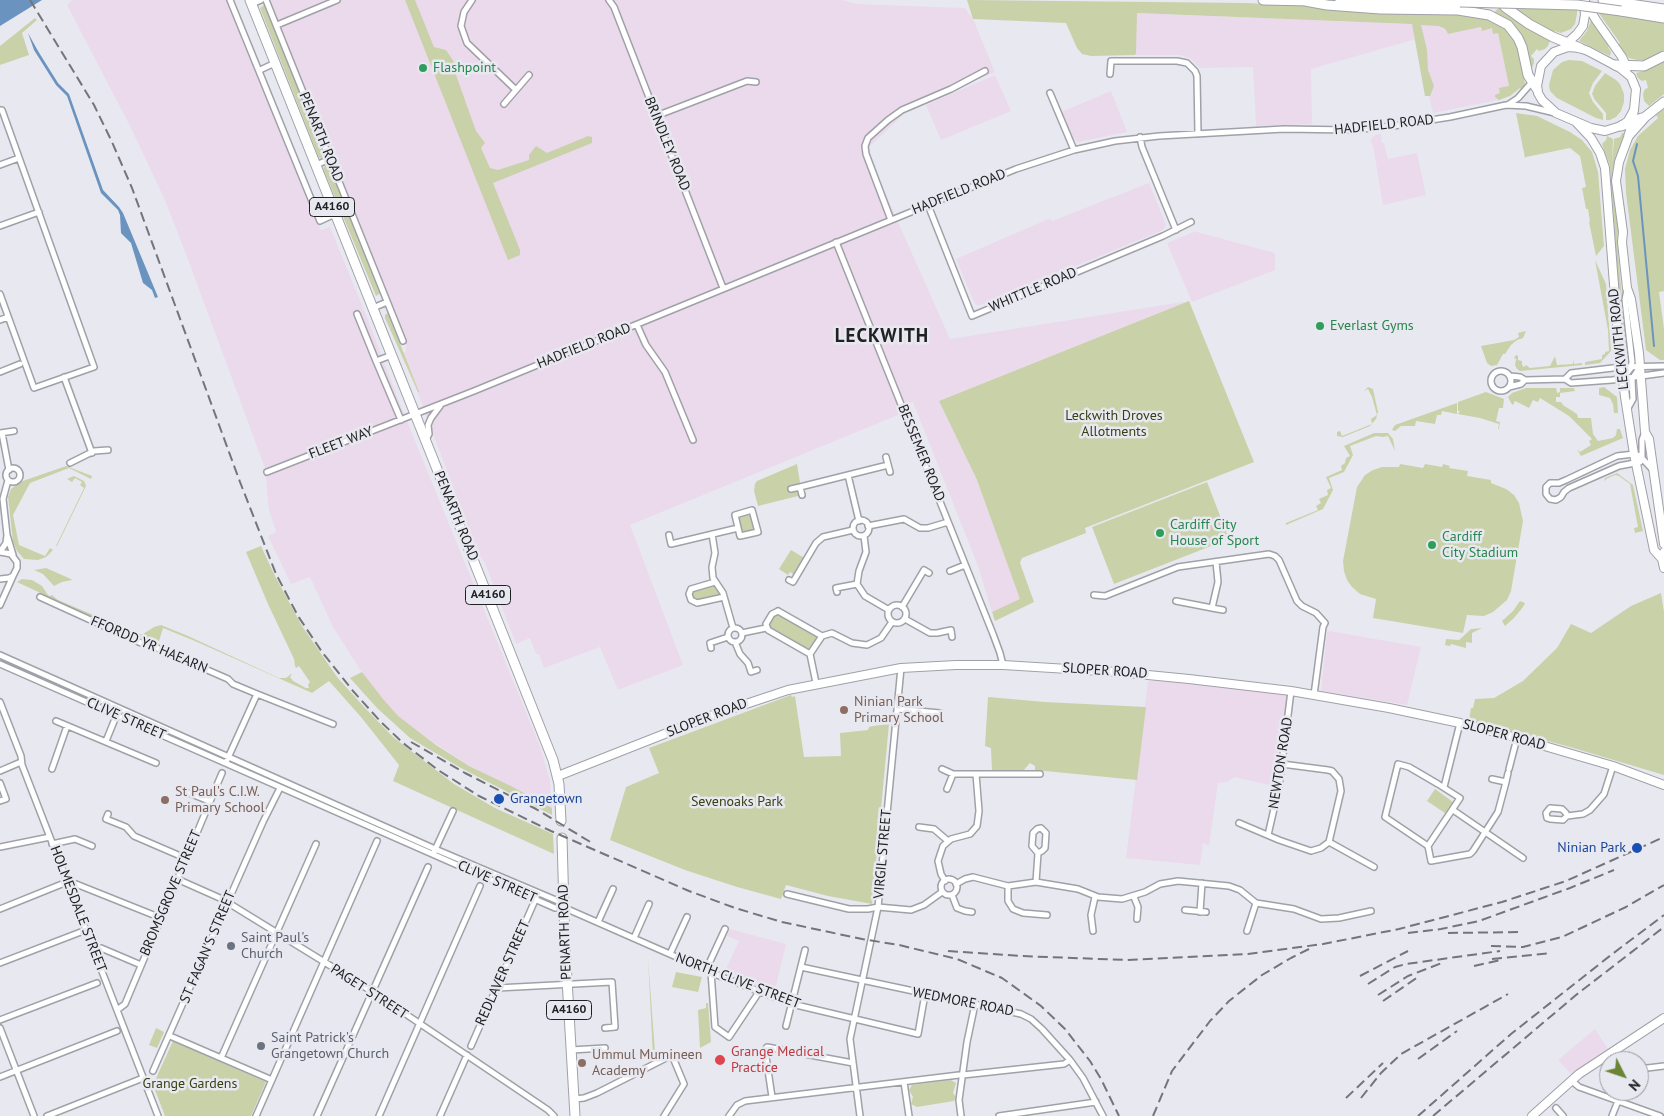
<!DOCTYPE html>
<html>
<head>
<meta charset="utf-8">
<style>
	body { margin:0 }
	#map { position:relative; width:1664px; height:1116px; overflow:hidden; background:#e8e9f0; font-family:"PT Sans",sans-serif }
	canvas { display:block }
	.north { position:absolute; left:1599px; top:1051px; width:50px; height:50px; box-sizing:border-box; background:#e8e9f0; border:1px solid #98999e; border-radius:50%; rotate:131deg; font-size:14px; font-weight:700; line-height:20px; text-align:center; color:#212124 }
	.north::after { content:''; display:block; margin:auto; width:18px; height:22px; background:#6c8436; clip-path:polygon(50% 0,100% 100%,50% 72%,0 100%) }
</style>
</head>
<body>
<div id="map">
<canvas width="1664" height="1116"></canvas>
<div class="north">N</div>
</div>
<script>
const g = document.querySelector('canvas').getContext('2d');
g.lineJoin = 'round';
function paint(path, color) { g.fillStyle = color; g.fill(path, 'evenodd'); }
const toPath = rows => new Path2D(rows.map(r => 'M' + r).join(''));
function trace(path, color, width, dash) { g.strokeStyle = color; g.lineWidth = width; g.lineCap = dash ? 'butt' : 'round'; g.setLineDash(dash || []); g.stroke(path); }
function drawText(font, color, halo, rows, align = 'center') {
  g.font = font + ' "PT Sans",sans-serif'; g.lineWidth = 5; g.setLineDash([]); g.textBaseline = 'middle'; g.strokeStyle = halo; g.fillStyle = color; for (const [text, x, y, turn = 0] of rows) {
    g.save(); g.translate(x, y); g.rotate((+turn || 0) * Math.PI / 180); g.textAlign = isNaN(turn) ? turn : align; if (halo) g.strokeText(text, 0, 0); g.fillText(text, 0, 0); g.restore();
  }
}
paint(toPath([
	[72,0,230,0,242,41,270,104,321,230,330,227,366,315,402,409,539,744,550,780,552,808,511,786,469,766,399,719,370,685,333,627,310,577,291,584,268,536,276,532,269,510,265,468,186,254,164,198,131,128,67,5],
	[270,0,842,0,856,4,965,8,973,19,995,72,908,110,866,150,950,339,1189,301,939,401,977,480,1021,600,992,612,978,566,913,402,905,405,898,415,630,525,683,665,618,690,600,647,544,668,539,654,536,654,530,638,516,644,485,563,477,551,403,354,406,351,406,342],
	[1136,13,1440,25,1448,34,1481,27,1492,28,1498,33,1509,86,1500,94,1498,100,1433,113,1416,39,1311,69,1312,124,1256,126,1253,67,1200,68,1190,58,1180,55,1135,55,1136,53],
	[995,75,1011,111,941,140,926,105],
	[1111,91,1127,132,1078,142,1074,139,1071,133,1070,134,1061,112],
	[1381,134,1382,143,1384,143,1388,159,1417,153,1426,195,1383,205,1373,146,1370,140,1375,135],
	[1149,183,1166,225,1163,230,981,305,977,305,974,302,956,259,1046,220,1051,219,1052,221],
	[1196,231,1197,232,1275,253,1275,270,1192,302,1167,243],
	[1329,631,1421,647,1407,705,1321,691,1327,633],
	[1148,681,1181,681,1287,695,1274,786,1234,777,1227,782,1218,783,1209,846,1203,843,1200,865,1126,858],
	[730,929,786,944,775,990,725,971,739,941,727,936],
	[1595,1029,1608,1049,1571,1074,1558,1060]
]), '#ebdaeb');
paint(toPath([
	[405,0,415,0,434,47,446,50,456,65,456,75,476,131,485,143,481,148,490,168,498,170,529,160,529,155,536,146,547,153,588,136,592,137,592,143,493,183,520,250,520,255,508,260],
	[967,0,1247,3,1466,14,1484,16,1504,26,1512,35,1520,51,1525,84,1522,90,1520,88,1510,96,1499,100,1495,97,1495,95,1500,93,1499,88,1509,86,1498,33,1493,34,1492,28,1482,31,1481,27,1448,34,1445,29,1439,26,1421,25,1427,50,1428,70,1434,86,1430,96,1425,96,1412,24,1137,13,1136,53,1135,55,1091,56,1082,54,1077,48,1066,23,973,19],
	[264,5,267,7,325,153,323,158,319,158,260,8],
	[1499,7,1519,22,1550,40,1548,46,1545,49,1539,51,1537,49,1531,56,1534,59,1534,63,1531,70,1526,47,1494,13],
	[1510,7,1577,10,1577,14,1575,24,1571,29,1561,33,1554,31,1553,33,1526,19],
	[1598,12,1664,22,1664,50,1655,56,1645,60,1637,60,1629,58,1617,45,1620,43],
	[35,18,37,20,22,33,29,55,0,65,0,46],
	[1591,20,1609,45,1608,47,1611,52,1610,56,1579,41,1587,31],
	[1569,60,1582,61,1602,71,1593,83,1589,93,1593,102,1603,114,1603,120,1596,118,1557,98,1550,91,1549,85,1553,70,1562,62],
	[1664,61,1664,94,1649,106,1644,101,1643,94,1645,89,1648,88,1646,80,1642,81,1638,78,1636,73,1650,69],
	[1605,73,1616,80,1620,84,1624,94,1624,102,1621,111,1616,117,1610,120,1606,120,1606,113,1595,100,1592,94,1595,86],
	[1664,109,1664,291,1659,292,1664,329,1664,360,1660,360,1646,350,1626,193,1625,169,1630,150,1638,136,1658,118,1656,115],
	[1516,113,1537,116,1570,132,1582,140,1592,152,1598,172,1604,246,1596,256,1589,222,1590,222,1588,209,1586,209,1582,188,1586,187,1580,156,1570,148,1526,157,1525,158],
	[1622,133,1626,133,1613,167,1612,183,1618,229,1617,240,1626,345,1623,345,1610,166,1602,144,1606,140,1607,136,1613,139,1612,164,1614,139,1620,137],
	[326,165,330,166,381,293,376,296,323,168],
	[1595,260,1606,284,1611,351,1600,363,1585,365,1585,362,1602,359,1602,355,1605,354,1605,352,1609,351,1608,330],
	[1189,301,1254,462,1085,528,1086,533,1022,558,1020,563,1034,602,995,621,992,612,1020,599,977,480,939,401],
	[388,313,419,392,418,392,385,318,385,315],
	[1526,331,1523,338,1517,340,1511,345,1505,354,1503,354,1497,365,1491,366,1487,363,1481,346,1514,340,1519,337,1518,333],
	[1516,355,1518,356,1518,360,1522,361,1522,365,1524,367,1526,365,1530,368,1550,366,1555,356,1557,365,1573,364,1573,359,1574,364,1582,363,1582,365,1520,371,1517,369,1515,365,1516,359,1514,358],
	[1368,387,1373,389,1378,412,1376,419,1370,426,1343,437,1337,436,1337,432,1340,431,1342,436,1372,424,1371,419,1377,415,1372,397,1368,389,1364,391],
	[1604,387,1617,397,1618,413,1614,413,1613,404,1610,398,1599,395,1599,388],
	[1526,388,1556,388,1557,393,1560,392,1560,388,1574,388,1575,391,1560,393,1560,397,1556,397,1556,402,1561,402,1563,405,1577,414,1578,418,1591,418,1593,434,1598,441,1613,438,1616,435,1617,429,1620,429,1623,438,1581,456,1577,449,1580,452,1591,445,1589,441,1592,439,1569,416,1540,398,1538,402,1533,400,1529,408,1515,401,1513,405,1511,403,1508,397,1512,393],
	[1486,392,1504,399,1503,408,1499,408,1496,421,1500,422,1499,429,1498,429,1499,424,1480,418,1458,414,1460,411,1458,411,1458,402],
	[1457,403,1457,414,1442,411,1441,415,1437,415,1435,424,1416,421,1415,426,1401,426,1395,431,1392,430,1395,425],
	[1374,433,1388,433,1393,439,1395,451,1388,436,1383,437,1376,436,1350,446,1353,455,1344,472,1329,478,1333,490,1323,509,1286,525,1286,523,1318,510,1316,506,1321,503,1319,499,1328,495,1327,490,1331,488,1326,477,1342,470,1341,466,1345,463,1346,458,1350,456,1344,446],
	[797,464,802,495,758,506,754,491,755,484,757,481],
	[1400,464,1423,468,1425,464,1442,467,1443,464,1450,466,1449,468,1468,471,1467,476,1491,480,1491,483,1506,489,1514,495,1519,503,1523,521,1511,591,1507,600,1493,612,1484,616,1467,615,1463,633,1373,618,1376,599,1360,594,1352,587,1347,580,1344,571,1343,561,1357,487,1365,475,1373,470,1382,467,1399,467],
	[66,466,92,476,91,479,69,468,30,483,13,515,19,545,45,556,50,548,53,550,46,557,38,560,24,559,17,551,13,542,9,505,8,497,11,489,20,482],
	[1617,473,1633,485,1643,531,1635,533,1634,528,1638,527,1630,484,1619,476,1615,475,1606,479,1604,482,1605,478],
	[74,476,84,481,86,486,57,546,56,546,84,488,80,485,82,482,75,478,72,482,67,479],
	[1207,482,1229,539,1114,584,1092,527],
	[752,510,758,532,740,536,735,515],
	[261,546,275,576,302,626,337,677,365,708,393,737,454,784,495,808,553,834,554,854,393,781,399,765,361,717,329,681,312,693,195,641,163,628,159,641,145,639,81,612,17,582,22,579,32,580,42,586,48,595,50,596,52,595,58,600,138,634,143,634,154,627,161,625,188,636,279,678,286,678,291,674,292,674,290,677,293,681,306,688,309,688,308,685,310,682,299,666,296,668,295,666,294,659,268,604,246,552],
	[791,550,806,559,796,576,790,572,788,575,779,569],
	[46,568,71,579,72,580,62,582,54,586,43,574,34,570],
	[715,582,724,597,695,603,690,591],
	[1661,593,1664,612,1664,775,1570,747,1469,720,1471,708,1473,708,1475,699,1494,698,1523,681,1557,648,1571,624,1591,633,1631,606],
	[1520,601,1525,603,1523,607,1514,618,1505,626,1502,621,1513,611],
	[775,612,822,636,810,654,771,632,766,624],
	[1482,628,1472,633,1472,643,1466,642,1466,648,1451,644,1450,646,1445,645,1446,639,1459,640,1471,629],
	[362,672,383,699,398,716,436,745,469,766,511,786,552,808,552,815,461,768,410,738,377,708,350,678],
	[791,695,792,697,795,696,804,757,841,756,840,733,868,730,869,727,873,726,889,724,872,904,828,896,786,885,781,899,737,887,685,870,610,840,626,787,659,773,649,748],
	[988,697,1045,702,1146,707,1137,780,1035,770,1035,766,1030,763,1023,771,1007,774,992,771,991,748,985,746],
	[1435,789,1453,802,1445,813,1427,801],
	[648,958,655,1052,661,1052,661,1054,653,1058],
	[676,972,702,977,698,992,672,987],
	[706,1003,708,1003,711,1042,700,1048,698,1010,706,1008],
	[156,1028,164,1032,157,1048,149,1045],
	[173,1041,266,1082,251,1116,165,1116,153,1085],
	[951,1080,956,1083,953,1093,956,1097,954,1101,917,1107,911,1104,913,1097,909,1090,912,1085]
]), '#c9d1a9');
paint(toPath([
	[0,0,42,0,0,26],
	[28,33,38,51,58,83,69,94,103,190,119,207,123,213,158,297,155,298,152,290,143,283,131,243,121,233,120,215,118,210,101,193,67,96,56,85,34,50]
]), '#6b93c0');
trace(toPath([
	[1637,144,1633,161,1638,176,1654,346]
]), '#6b93c0', 2);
const street = toPath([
	[230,0,320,221,335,214],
	[266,0,403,341],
	[472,0,464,12,461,26,467,43,516,90],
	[609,0,614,7,723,288],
	[252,4,261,0],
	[277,25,337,0],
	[260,70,275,63],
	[1110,74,1111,61,1177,61,1187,63,1195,71,1197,76,1198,134],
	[1050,93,1074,150],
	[504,104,529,75],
	[1509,104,1518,98,1533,81],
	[0,110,2,110,94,367,34,388,0,294],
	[656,116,747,81,756,82],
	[1140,137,1142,147,1176,230],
	[0,165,19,158],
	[316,165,330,159],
	[928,205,972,316,1163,236,1191,222],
	[891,220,866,154,865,146,868,138,888,120,902,110,951,89,985,71],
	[0,226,39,212],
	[836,242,993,634,1000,653,1003,665],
	[373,308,387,302],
	[357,314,376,361],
	[0,320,8,317],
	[637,325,646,345,665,372,693,440],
	[392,355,376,361,401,420],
	'1491 381a10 10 0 1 1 20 0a10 10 0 1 1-20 0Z',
	[0,372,20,364],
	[1510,376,1520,377,1525,380,1565,379,1571,383,1612,380,1664,373],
	[64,377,92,453],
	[1624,377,1631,368,1632,362,1625,300,1627,289],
	[1565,379,1571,373,1621,367,1664,366],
	[1509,387,1521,384,1525,380],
	[1628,408,1633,399,1632,379,1640,367],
	[0,433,14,431],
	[2,433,9,470],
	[426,440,429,434,428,425,431,418,440,406],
	[886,457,890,472],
	[1642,459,1640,462,1619,466,1569,488,1564,492,1561,497,1556,500,1550,499,1546,494,1546,487,1550,483,1559,483,1566,480,1617,456,1634,454,1640,456,1652,469],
	[1642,459,1642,440,1645,432],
	[70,463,94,451,108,450],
	'6 475a7 7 0 1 1 14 0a7 7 0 1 1-14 0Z',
	[267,472,474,391,1016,169,1074,150,1115,141,1159,136,1284,129,1351,130,1393,126,1450,117,1506,105,1526,106,1555,113],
	[848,475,859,521],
	[791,489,800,487],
	[802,495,800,487,888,465],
	[752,510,758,532,740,536,735,515,752,510],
	'853 528a8 8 0 1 1 16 0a8 8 0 1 1-16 0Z',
	[868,526,904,519,920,528,928,528,948,522],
	[712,534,715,553,712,567,713,578,723,593,733,628],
	[7,535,3,499,8,480],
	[669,535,671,544,738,528],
	[864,536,866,552,859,571,857,584,865,596,889,610],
	[0,552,11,554,17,562,17,568,13,576,9,578,0,579],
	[0,552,6,543,7,535,13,555],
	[950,571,965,565],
	[789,580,793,582,816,543,823,537,853,530],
	[715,582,691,589,689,594,691,600,697,603,724,597],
	[837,592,836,588,857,584],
	[1094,595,1105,596,1178,567,1269,554,1275,556,1279,560,1297,601,1302,606,1316,613,1325,623,1323,627,1314,695],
	[40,597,141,643,157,648,228,679,233,684,257,694],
	[1176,601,1212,608,1218,582,1216,562],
	'888 614a9 9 0 1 1 18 0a9 9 0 1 1-18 0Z',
	[0,605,13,576],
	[902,607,924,570,929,573],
	[1212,608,1223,610],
	[778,611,822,636,810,654,768,630,766,624,772,614,778,611],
	[905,619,930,633,937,633,951,630,952,637],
	'728 635a7 7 0 1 1 14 0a7 7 0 1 1-14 0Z',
	[742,633,766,628],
	[822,636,832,633,852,643,867,645,881,638,892,622],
	[735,642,740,654,748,663,751,672,757,670],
	[711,648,710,643,728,637],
	[810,654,816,683],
	[0,655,435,849,558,901,563,907],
	[0,664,555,908,565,908,722,977,792,1004,918,1034,925,994],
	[0,702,21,756,22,765,158,1116],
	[897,709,940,713],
	[56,721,156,763],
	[106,741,117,714],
	[227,760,257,694,333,724],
	[1282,764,1328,770,1332,771,1339,779,1341,791,1329,842],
	[52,769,67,726],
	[942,769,953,774,1040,774],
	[1509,769,1517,738],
	[0,771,21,762],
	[1506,782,1508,773],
	[0,783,6,799,0,801],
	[1444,787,1460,723],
	[947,789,953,774],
	[189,793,209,801],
	[1453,810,1523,858],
	[108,814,106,819,126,827,134,836,185,858],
	[1567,816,1566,813,1562,809,1550,808,1546,813,1547,818,1550,819,1563,820,1567,816,1583,814,1590,810,1604,794,1613,766],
	[264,820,280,788],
	[1239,823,1279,840,1311,851,1321,848,1329,842,1374,867],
	[919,827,934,829,948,841],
	[1268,835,1279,787,1291,691],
	[52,844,75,839,92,846],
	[1428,846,1460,798,1438,784,1409,767,1398,764,1385,817,1428,846,1431,861,1470,854,1473,851,1498,812,1506,782,1492,779],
	[0,847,50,837],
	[434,852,453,811],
	[177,879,222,899,373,992,548,1110,554,1116],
	'941 887a8 8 0 1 1 16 0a8 8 0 1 1-16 0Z',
	[945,881,941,874,938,861,943,846,951,839,970,834,977,826,979,811,976,774],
	[1036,882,1038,853,1032,846,1033,833,1037,829,1041,828,1046,833,1045,848,1042,851,1038,853],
	[956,884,965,879,973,877,1008,886,1036,882,1078,889,1098,897,1122,899,1145,892,1160,884,1178,881,1229,886,1240,890,1256,903,1294,909,1321,919,1339,918,1371,911],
	[68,885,76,884,161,918],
	[1008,886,1008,901,1013,909,1023,913,1047,915],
	[787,894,849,909,868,909,878,907,911,910,924,905,942,892],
	[952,895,957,908,965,911,972,912],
	[1134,897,1138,907,1137,919],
	[0,909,67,882],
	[1185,910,1206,912],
	[1200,912,1202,883],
	[598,922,613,889],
	[1093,931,1091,915,1095,897],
	[1247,931,1256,903],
	[634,938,649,904],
	[93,948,101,948,141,965],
	[670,954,687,917],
	[0,963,86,930],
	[801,967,1021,1014,1031,1019,1042,1029,1070,1060,1083,1078,1103,1116],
	[706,970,725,929],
	[711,972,715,1027,729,1037,759,992],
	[497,988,612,982,615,1027,605,1028],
	[117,1010,125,1004,222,773],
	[0,1020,97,983],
	[786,1026,805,950],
	[0,1028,34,1116],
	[170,1036,272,1080],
	[471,1046,536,898],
	[571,1050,605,1048],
	[221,1058,316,844],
	[1639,1069,1664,1066],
	[153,1071,263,822],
	[963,1075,1064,1064,1070,1060],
	[0,1077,117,1031],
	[1572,1081,1579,1087,1660,1116],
	[904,1082,909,1116],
	[772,1097,765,1050,767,1047,853,1063],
	[574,1099,584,1098,597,1093,670,1056,674,1060,684,1084,664,1116],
	[1556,1108,1563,1116],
	[47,1116,143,1078],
	[256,1116,377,841],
	[317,1116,428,867],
	[379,1116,480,886],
	[440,1116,467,1055],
	[729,1116,737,1105,745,1101,959,1075],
	[860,1116,850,1039,878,907,901,668],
	[961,1116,959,1100,967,1042,975,1004],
	[999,1116,1096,1102],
	[1612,1116,1618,1101]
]);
const secondary = toPath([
	[1584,0,1596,20,1622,57,1627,68],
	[1565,45,1577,34,1583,26,1585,15,1584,2],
	[1568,47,1580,48,1588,51,1620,68,1631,77,1636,89,1634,110,1628,121,1621,126,1605,131,1591,128,1556,113,1542,100,1538,93,1537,86,1541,66,1554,52,1568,47],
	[1634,110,1629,135,1619,162,1616,181,1623,232,1622,242,1627,288,1631,299,1639,353,1645,432,1649,439,1664,544],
	[1576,122,1591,138,1600,153,1605,168,1619,349,1625,397,1634,454,1654,550,1662,559],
	[1664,552,1662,559,1664,568],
	[558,776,710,716,788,690,901,668,956,665,1003,665,1117,672,1189,679,1291,691,1389,708,1460,723,1517,738,1613,766,1664,785],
	[1532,1116,1579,1074,1664,1018]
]);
const primary = toPath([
	[250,0,553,760,559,784,561,821],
	[1263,0,1310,1],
	[1603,0,1664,9],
	[1305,1,1327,5,1380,9,1458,10,1489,15,1508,25,1518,38,1522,47,1528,75,1537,89],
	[1340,1,1460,2],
	[1505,7,1529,24,1553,37,1580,48],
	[1621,11,1664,18],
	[1615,65,1644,66,1664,56],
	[1621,126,1642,118],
	[1629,135,1645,117,1664,102],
	[562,838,565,945,575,1116]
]);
trace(street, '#a0a1a8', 8);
trace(secondary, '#a0a1a8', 10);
trace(primary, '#a0a1a8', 11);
trace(street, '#fff', 5);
trace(secondary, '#fff', 8);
trace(primary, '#fff', 9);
trace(toPath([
	[30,0,94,105,112,142,132,188,240,482,276,574,298,616,322,652,353,691,380,721,403,743,438,770,479,796,551,831,689,891,735,908,782,922,862,939,899,945,957,959,1002,978,1041,1006,1065,1029,1090,1061,1101,1079,1119,1116],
	[411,742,465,773,536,809,592,843],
	[1408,933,1441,929,1479,921,1570,888,1614,870],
	[1448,933,1522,932],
	[1491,946,1523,947,1562,937,1626,907,1664,885],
	[948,951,1021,956,1127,960,1248,954,1323,944,1399,929,1502,902,1566,881,1664,837],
	[1492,959,1551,953],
	[1474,966,1501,960],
	[1360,976,1408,951],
	[1368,984,1395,967,1406,964,1500,951],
	[1378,995,1408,976,1442,963],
	[1383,1001,1418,977],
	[1418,1059,1457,1031],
	[1346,1098,1383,1063],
	[1361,1098,1381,1073,1401,1054,1508,994],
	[1153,1116,1172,1071,1210,1021,1229,1001,1262,975,1291,958,1309,949],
	[1418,1116,1511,1034,1611,955,1664,915],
	[1433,1116,1576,995,1664,927]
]), '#747479', 2, [10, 5]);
const primaryBridge = toPath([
	[1460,2,1577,5,1621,11]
]);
trace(primaryBridge, '#a0a1a8', 11, []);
trace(primaryBridge, '#fff', 9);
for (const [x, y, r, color] of [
	[423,68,5,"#2e9e5b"],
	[1320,326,5,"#2e9e5b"],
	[1160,533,5,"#2e9e5b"],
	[1432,545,5,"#2e9e5b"],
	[844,710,5,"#8d6e63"],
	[499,799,6,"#1a4fb4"],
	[165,800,5,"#8d6e63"],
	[1637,848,6,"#1a4fb4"],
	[231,946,5,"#6b7280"],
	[261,1046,5,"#6b7280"],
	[720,1060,6,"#e0444e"],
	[582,1063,5,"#8d6e63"]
]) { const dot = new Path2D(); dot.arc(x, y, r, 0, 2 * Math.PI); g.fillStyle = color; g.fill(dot); trace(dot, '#e8e9f0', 2); }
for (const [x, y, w] of [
	[332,207,45],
	[488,595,45],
	[569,1010,45]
]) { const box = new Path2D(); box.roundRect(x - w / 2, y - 9.5, w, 19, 4); g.fillStyle = '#e8e9f0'; g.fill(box); trace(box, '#212124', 1); }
drawText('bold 12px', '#212124', null, [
	["A4160",332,207],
	["A4160",488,595],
	["A4160",569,1010]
]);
drawText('14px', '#27864d', '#e8e9f0', [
	["Flashpoint",433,68],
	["Everlast Gyms",1330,326],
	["Cardiff City",1170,525],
	["House of Sport",1170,541],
	["Cardiff",1442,537],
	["City Stadium",1442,553]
], 'left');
drawText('14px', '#212124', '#e8e9f0', [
	["HADFIELD ROAD",1384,125,-6],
	["PENARTH ROAD",321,137,68],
	["BRINDLEY ROAD",667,144,68],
	["HADFIELD ROAD",959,192,-22],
	["WHITTLE ROAD",1033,290,-23],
	["LECKWITH ROAD",1619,339,-96],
	["HADFIELD ROAD",584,346,-22],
	["FLEET WAY",341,443,-21],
	["BESSEMER ROAD",921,453,68],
	["PENARTH ROAD",456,516,68],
	["FFORDD YR HAEARN",149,645,23],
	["SLOPER ROAD",1105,671,4],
	["SLOPER ROAD",707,718,-21],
	["CLIVE STREET",126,719,24],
	["SLOPER ROAD",1504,735,15],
	["NEWTON ROAD",1281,763,-81],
	["VIRGIL STREET",883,854,-85],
	["CLIVE STREET",497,882,24],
	["BROMSGROVE STREET",171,893,-67],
	["HOLMESDALE STREET",78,909,69],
	["PENARTH ROAD",565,932,-92],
	["ST FAGAN'S STREET",208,947,-67],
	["REDLAVER STREET",503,973,-66],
	["NORTH CLIVE STREET",738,981,21],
	["PAGET STREET",369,992,33],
	["WEDMORE ROAD",963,1002,11]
]);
drawText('14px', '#393f12', '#e8e9f0', [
	["Leckwith Droves",1114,416],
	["Allotments",1114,432],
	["Sevenoaks Park",737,802],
	["Grange Gardens",190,1084]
]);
drawText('14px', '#785e54', '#e8e9f0', [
	["Ninian Park",854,702],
	["Primary School",854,718],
	["St Paul's C.I.W.",175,792],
	["Primary School",175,808],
	["Ummul Mumineen",592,1055],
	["Academy",592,1071]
], 'left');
drawText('14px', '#164399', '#e8e9f0', [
	["Grangetown",510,799],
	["Ninian Park",1626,848,"right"]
], 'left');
drawText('14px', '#5b616d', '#e8e9f0', [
	["Saint Paul's",241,938],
	["Church",241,954],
	["Saint Patrick's",271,1038],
	["Grangetown Church",271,1054]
], 'left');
drawText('14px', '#be3a42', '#e8e9f0', [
	["Grange Medical",731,1052],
	["Practice",731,1068]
], 'left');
g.letterSpacing = '1px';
drawText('bold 19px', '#212124', '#e8e9f0', [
	["LECKWITH",882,337]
]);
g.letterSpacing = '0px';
</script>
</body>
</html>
